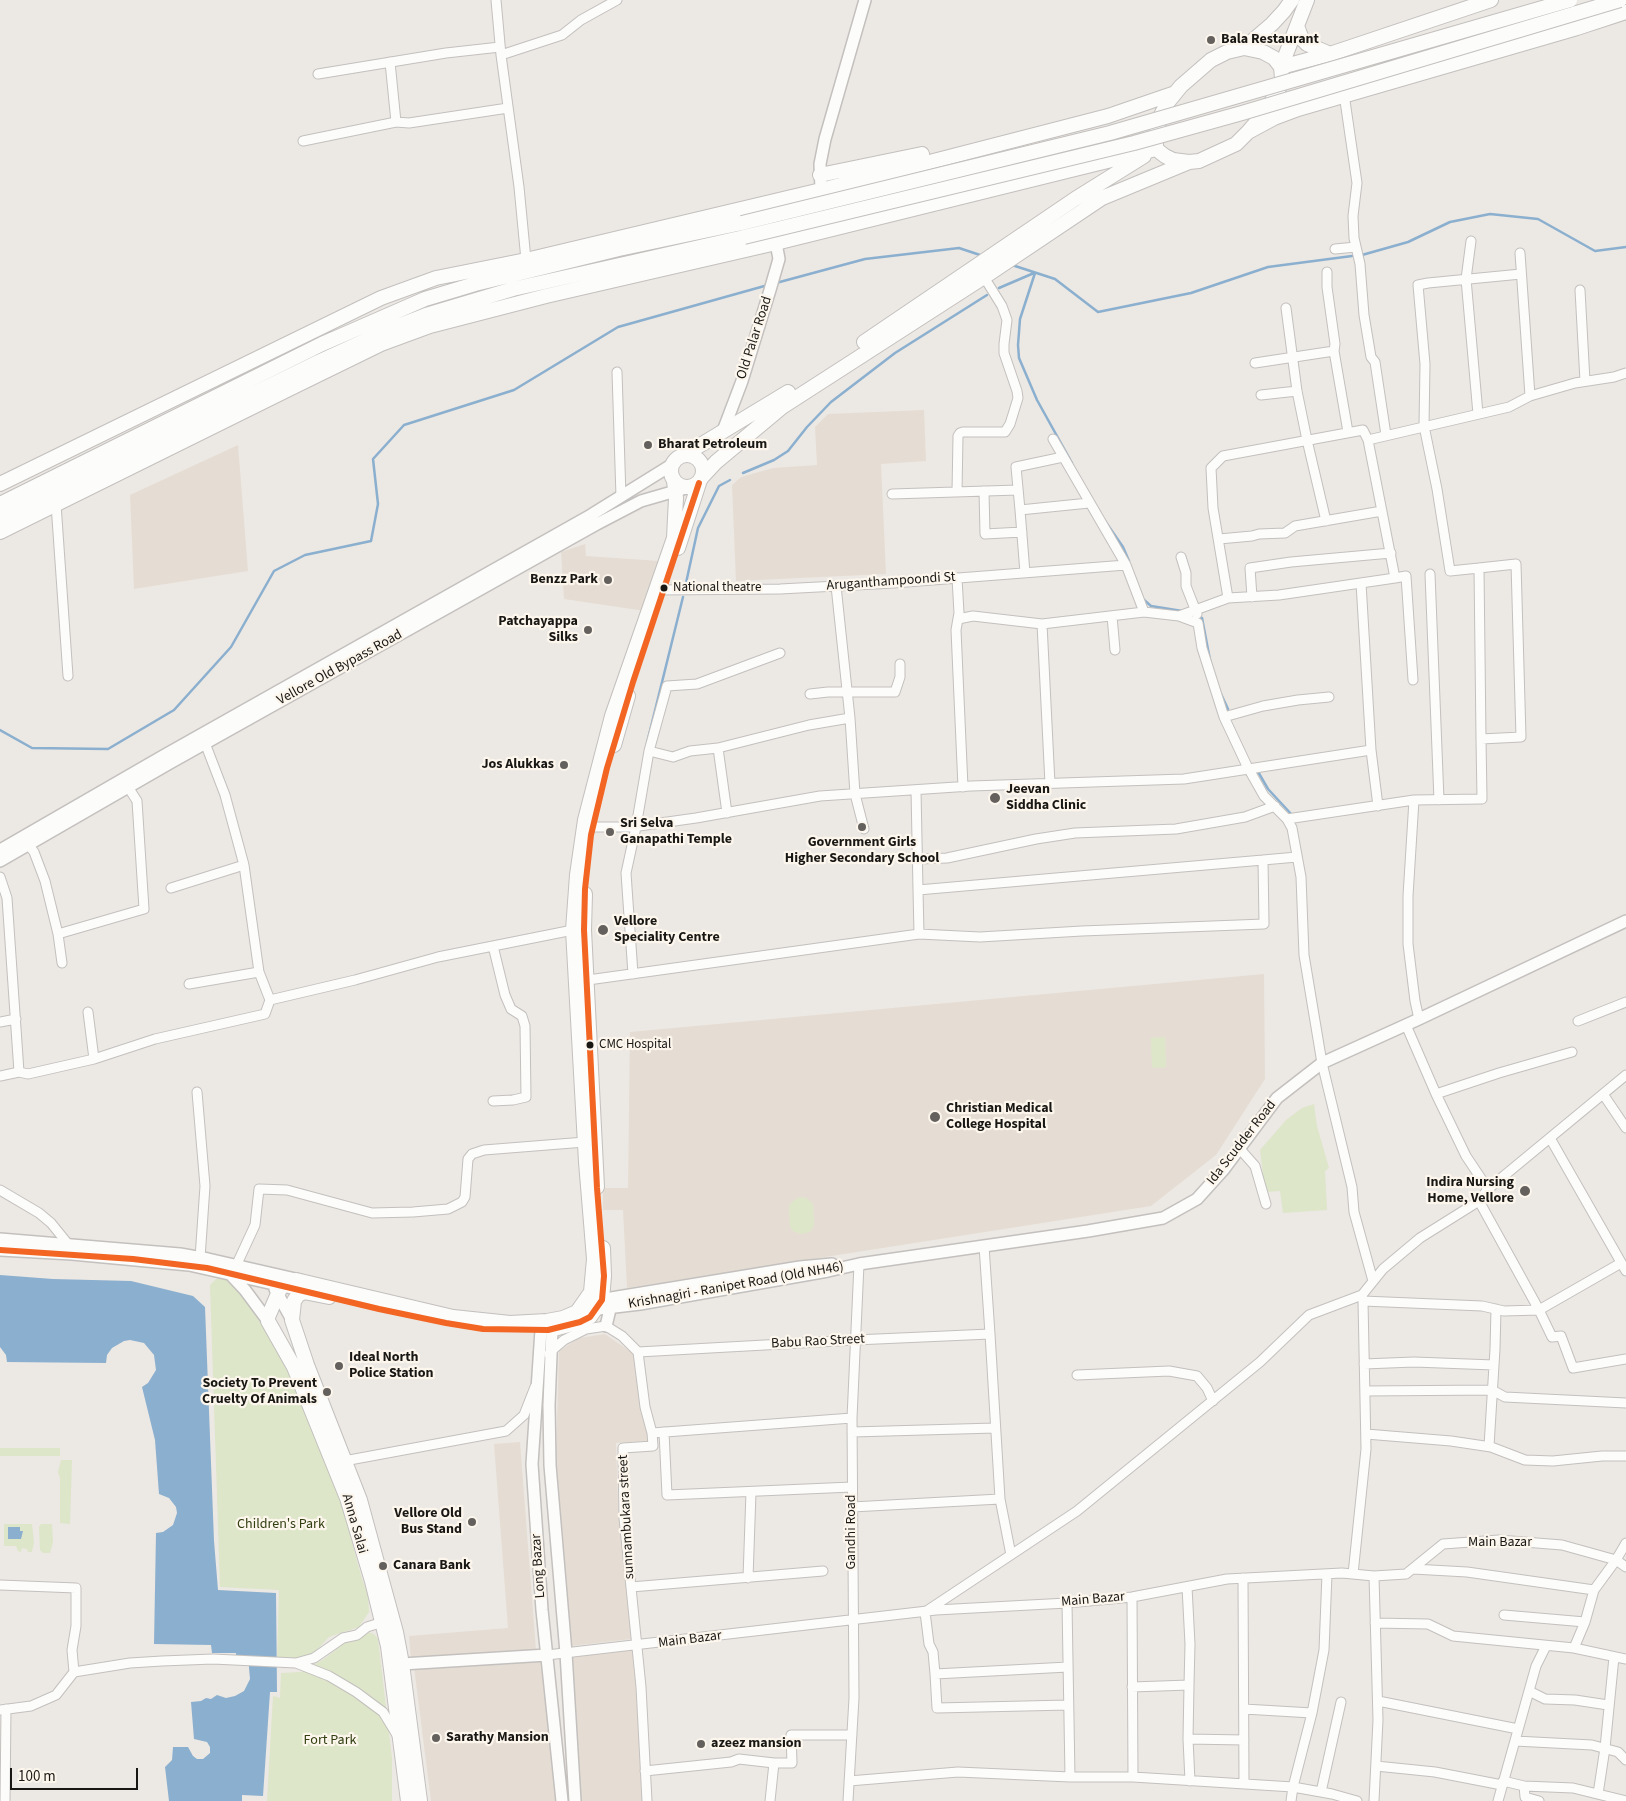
<!DOCTYPE html>
<html>
<head>
<meta charset="utf-8">
<style>
	body { margin:0 }
	#map { position:relative; width:1626px; height:1801px; overflow:hidden; background:#ece8e4; font-family:"Source Sans 3",sans-serif }
	canvas { display:block }
	.scale { position:absolute; left:10px; top:1768px; width:128px; height:22px; box-sizing:border-box; border:2px solid #191714; border-top:0; padding-left:6px; font-size:15px; line-height:18px; white-space:nowrap; color:#191714; -webkit-text-stroke:4px #fcf6ed; paint-order:stroke }
</style>
</head>
<body>
<div id="map">
<canvas width="1626" height="1801"></canvas>
<div class="scale">100 m</div>
</div>
<script>
const g = document.querySelector('canvas').getContext('2d');
g.lineJoin = 'round';
function paint(path, color) { g.fillStyle = color; g.fill(path, 'evenodd'); }
const toPath = rows => new Path2D(rows.map(r => 'M' + r).join(''));
function trace(path, color, width, dash) { g.strokeStyle = color; g.lineWidth = width; g.lineCap = dash ? 'butt' : 'round'; g.setLineDash(dash || []); g.stroke(path); }
function drawText(font, color, halo, rows, align = 'center') {
  g.font = font + ' "Source Sans 3",sans-serif'; g.lineWidth = 4.5; g.setLineDash([]); g.textBaseline = 'middle'; g.strokeStyle = halo; g.fillStyle = color; for (const [text, x, y, turn = 0] of rows) {
    g.save(); g.translate(x, y); g.rotate((+turn || 0) * Math.PI / 180); g.textAlign = isNaN(turn) ? turn : align; if (halo) g.strokeText(text, 0, 0); g.fillText(text, 0, 0); g.restore();
  }
}
paint(toPath([
	[924,410,926,461,881,464,886,574,736,581,732,485,741,477,773,468,817,465,815,427,828,414],
	[238,445,248,571,134,589,130,495],
	[585,544,586,556,659,561,645,611,564,599,561,552],
	[1264,974,1265,1079,1216,1155,1151,1206,627,1288,623,1210,603,1210,603,1188,628,1188,630,1032],
	[605,1334,634,1354,648,1441,616,1443,618,1501,631,1639,571,1646,556,1456,559,1351,579,1338],
	[520,1442,536,1650,411,1660,409,1636,508,1628,494,1444],
	[633,1650,644,1801,580,1801,572,1656],
	[544,1660,559,1801,431,1801,414,1667]
]), '#e5ddd3');
paint(toPath([
	[1165,1037,1166,1067,1152,1068,1151,1038],
	[1314,1104,1317,1126,1329,1168,1325,1171,1327,1210,1283,1213,1280,1191,1265,1192,1260,1150,1286,1120,1302,1108],
	[800,1197,806,1198,813,1204,814,1225,810,1232,801,1234,793,1231,790,1227,789,1206,793,1201],
	[223,1278,232,1281,255,1314,276,1348,306,1410,340,1499,362,1579,368,1595,369,1612,359,1627,329,1637,314,1653,296,1660,277,1660,279,1590,220,1587,210,1285,216,1279],
	[0,1448,60,1448,60,1456,0,1456],
	[61,1460,72,1460,70,1524,60,1523,60,1478,58,1472],
	[4,1524,32,1524,34,1542,32,1552,28,1552,27,1549,22,1548,21,1552,18,1551,16,1546,4,1546],
	[41,1524,52,1524,53,1542,50,1553,43,1553,40,1550,39,1527],
	[368,1632,374,1634,378,1639,392,1758,392,1801,267,1801,273,1696,280,1698,281,1673,301,1672,324,1659,346,1642]
]), '#dde6c8');
paint(toPath([
	[0,1275,53,1279,131,1281,193,1296,205,1307,214,1541,218,1590,276,1593,277,1692,270,1692,263,1796,242,1795,242,1801,169,1801,165,1767,172,1760,173,1747,188,1747,193,1756,197,1759,203,1759,210,1753,210,1747,207,1742,194,1739,191,1702,201,1701,206,1698,211,1699,217,1695,226,1698,235,1696,244,1691,250,1679,248,1656,236,1655,236,1653,212,1653,211,1645,154,1644,156,1533,163,1532,173,1525,177,1513,176,1507,169,1498,159,1494,155,1440,142,1387,148,1383,156,1370,154,1355,144,1343,130,1340,124,1341,112,1348,107,1355,106,1363,7,1362,6,1355,0,1347],
	[8,1527,20,1527,20,1531,23,1531,21,1539,8,1539]
]), '#8bafce');
trace(toPath([
	[1362,255,1408,242,1450,222,1490,214,1538,219,1595,251,1626,247],
	[1012,265,1055,279,1098,312,1191,293,1268,267,1352,256],
	[1035,273,1020,319,1018,345,1019,358,1037,400,1072,463],
	[776,283,865,259,959,248,983,256],
	[999,288,1034,273],
	[743,473,774,460,788,451,807,427,831,402,895,353,987,295],
	[1105,521,1123,547,1129,561],
	[686,583,698,528,719,486,730,480],
	[1143,599,1151,606,1182,611],
	[1198,617,1202,618,1210,660],
	[1221,694,1228,709],
	[0,730,32,748,108,749,174,710,231,647,274,571,305,555,371,541,378,504,373,459,404,425,514,390,618,327,768,285],
	[647,743,683,597],
	[1257,770,1268,789,1293,816]
]), '#8bafce', 2.5);
const minor = toPath([
	[496,0,501,55,519,187,526,260],
	[501,55,562,35,581,20,617,0],
	[390,62,396,122],
	[318,74,446,53,500,47],
	[1344,94,1357,183,1353,216,1354,238,1360,264,1364,315,1371,357,1375,362,1386,435],
	[303,141,396,122,409,123,508,108],
	[1471,241,1466,279,1478,414],
	[1335,249,1356,247],
	[1520,253,1530,396],
	[1327,272,1327,287,1335,344,1334,351,1348,432],
	[1580,290,1585,381],
	[1286,308,1297,391,1307,440,1326,521],
	[1255,363,1334,351],
	[617,372,621,497],
	[1261,395,1297,391],
	[1053,439,1126,565,1144,612,1179,616,1198,623,1202,648,1224,717,1247,766,1264,796,1287,819,1292,828,1301,877,1304,955,1322,1063,1352,1187,1354,1212,1373,1281],
	[984,491,985,534,1022,532],
	[957,492,958,436,960,433,963,432,1005,432,1010,424,1018,398,1017,391,1004,353,1004,344,1007,320,1002,306,984,277],
	[892,494,1018,490],
	[56,504,68,676],
	[1020,510,1016,467,1063,457],
	[1219,539,1252,536,1259,534,1285,533,1295,526,1382,511],
	[1181,557,1186,573,1186,586,1197,614],
	[1479,568,1450,571,1437,489,1424,426,1425,364,1418,285,1428,283,1521,274],
	[1025,573,1020,510,1089,503],
	[1430,574,1439,800],
	[957,578,959,613,956,630,963,787],
	[1395,578,1406,576,1413,680],
	[1361,583,1371,750,1378,806],
	[836,586,850,718,855,794,864,829],
	[657,590,780,589,894,583,1126,565],
	[1252,597,1250,568,1291,562,1391,553],
	[1228,598,1213,508,1211,468,1223,456,1363,430,1368,440,1509,407,1530,396,1575,383,1614,377,1626,373],
	[1112,616,1115,650],
	[1179,616,1228,598,1279,595,1395,578,1368,440],
	[958,619,973,616,1042,624],
	[810,694,828,692,895,692,900,677,900,664],
	[1224,717,1263,706,1298,700,1329,697],
	[718,748,809,725,850,718],
	[649,751,673,757,690,751,718,748,727,813],
	[1050,784,1042,624,1144,612],
	[916,790,918,890],
	[1287,819,1414,800],
	[584,827,632,827,696,818,820,796,971,786,1184,779,1371,750],
	[28,844,34,852,45,881,58,934,62,963],
	[918,859,947,858,1036,839,1075,833,1176,829,1245,817,1275,806],
	[0,877,7,898,19,1072],
	[171,888,244,865],
	[58,934,144,909,137,801,130,790],
	[919,934,918,890,1263,860],
	[493,946,505,995,511,1009,522,1016,525,1026,526,1097,513,1100,493,1101],
	[633,974,626,873,636,827,649,751,667,686,697,684,780,653],
	[588,980,919,934,980,937,1082,931,1264,924,1263,860,1297,857],
	[189,984,259,972],
	[270,1000,355,980,438,957,573,930],
	[88,1012,94,1059],
	[1419,1019,1415,1001,1408,944,1408,896,1414,800,1482,799,1481,739,1521,737,1516,564,1479,568,1481,739],
	[1578,1021,1626,1002],
	[0,1022,16,1019],
	[1406,1025,1436,1094,1466,1156,1488,1189],
	[0,1076,19,1072,28,1074,94,1059,155,1039,265,1014,270,1000,259,972,244,865,225,795,205,743],
	[197,1092,205,1186,200,1258],
	[1436,1094,1499,1073,1572,1052],
	[1603,1094,1626,1128],
	[1550,1138,1626,1271],
	[1239,1148,1255,1166,1266,1204],
	[0,1190,39,1213,51,1223,68,1244],
	[1479,1201,1538,1308,1552,1337,1561,1336,1573,1368,1626,1359],
	[236,1266,255,1225,259,1189,287,1190,372,1213,413,1212,448,1209,462,1202,465,1197,468,1159,472,1154,484,1150,585,1142],
	[1363,1301,1482,1306,1504,1311,1539,1310,1621,1263],
	[990,1334,1000,1499,1011,1555],
	[549,1354,551,1351,564,1340,586,1329,606,1326,622,1336,638,1352],
	[1364,1364,1414,1362,1494,1365],
	[1077,1375,1169,1371,1197,1376,1207,1388,1213,1401],
	[1365,1391,1492,1390,1505,1397,1626,1403],
	[664,1432,667,1495,852,1487],
	[852,1432,995,1428],
	[652,1433,645,1407,638,1352,855,1340,990,1334,984,1246],
	[1366,1434,1451,1441,1491,1447,1525,1460,1553,1461,1602,1456,1626,1456],
	[1489,1446,1495,1349,1496,1309],
	[344,1461,506,1431,524,1415,535,1387],
	[852,1507,1000,1499],
	[1413,1569,1467,1572,1594,1590],
	[1327,1574,1324,1650,1312,1713,1293,1787,1332,1794,1357,1801],
	[1353,1574,1366,1449,1363,1301,1362,1295],
	[1374,1576,1378,1720,1374,1801],
	[748,1578,751,1492],
	[1243,1578,1244,1784],
	[0,1585,76,1588,76,1626,72,1650,74,1672,56,1695,31,1706,0,1710],
	[631,1587,823,1571],
	[1132,1597,1133,1777,1293,1787,1291,1801],
	[1504,1615,1585,1622],
	[1375,1623,1428,1624,1453,1636,1574,1648,1626,1659],
	[1574,1648,1585,1622,1594,1590,1616,1560,1626,1543],
	[547,1655,936,1610,1067,1603,1132,1597,1227,1579,1342,1573,1374,1576,1406,1574,1443,1544,1499,1540,1562,1545,1616,1560,1626,1567],
	[296,1663,314,1658,343,1638,357,1635,367,1627,383,1622],
	[1068,1667,935,1674,933,1652,929,1644,925,1612,1077,1511,1260,1362,1309,1315,1362,1295,1383,1269,1420,1238,1479,1201,1488,1189,1626,1075],
	[74,1672,130,1663,162,1661,213,1659,296,1663,329,1676,356,1692,383,1712,397,1735],
	[935,1674,937,1708,1068,1705],
	[1189,1685,1188,1739,1244,1740],
	[1132,1687,1189,1685,1190,1644,1187,1587],
	[1529,1691,1545,1699,1575,1700,1608,1705],
	[1378,1701,1518,1729],
	[1244,1709,1312,1713],
	[1188,1739,1190,1781],
	[1515,1741,1592,1745,1618,1752,1626,1760],
	[1376,1766,1435,1772,1502,1785],
	[645,1771,731,1762,739,1759,774,1763],
	[1070,1777,1133,1777],
	[849,1781,958,1772,1070,1777,1067,1603],
	[1503,1781,1524,1786,1525,1797,1539,1801],
	[1524,1786,1573,1788,1626,1801],
	[1321,1792,1341,1702],
	[1598,1794,1605,1748,1614,1657],
	[5,1801,6,1709],
	[647,1801,641,1687,624,1518,623,1448,653,1446,652,1433,852,1418],
	[770,1801,774,1763,792,1763,791,1735,852,1735],
	[848,1801,854,1698,852,1418,859,1264],
	[1498,1801,1536,1666,1546,1646]
]);
const major = toPath([
	[821,190,820,164,825,139,865,0],
	[723,431,742,381,770,290,779,259,776,243],
	[0,850,163,756,591,515,673,464],
	[0,861,170,763,597,524,641,501,686,488],
	[0,1239,180,1254,208,1259,300,1280],
	[0,1250,72,1254,189,1265,309,1292],
	[230,1274,245,1290,268,1321],
	[275,1289,292,1320],
	[593,1301,800,1267,832,1264],
	[590,1310,640,1304,828,1271,859,1264,1088,1231,1163,1218,1197,1199,1224,1169,1277,1098,1322,1063,1419,1019,1626,921],
	[606,1326,612,1301],
	[541,1330,532,1464,542,1610,562,1801],
	[552,1330,549,1405,550,1465,566,1653,575,1801],
	[402,1664,547,1655]
]);
const highway = toPath([
	[1297,26,1302,39,1307,44,1330,54],
	[1244,48,1272,24,1284,11,1292,0],
	[1281,67,1330,54,1491,0],
	[1281,67,1307,0],
	[1248,132,1265,112,1278,91,1282,78,1281,67,1274,58,1263,52,1244,48,1227,52,1211,60,1181,86,1168,102,1161,115,1156,132,1156,149,1165,156,1173,160,1189,162,1199,161,1236,144,1248,132,1274,118,1298,109,1577,28,1626,12],
	[820,175,922,154],
	[864,342,1075,199,1144,156],
	'671 471a16 16 0 1 1 32 0a16 16 0 1 1-32 0Z',
	[684,455,788,392],
	[703,476,716,462,782,407,990,273,1102,198,1189,162],
	[0,484,381,298,436,278,526,260,821,190,1108,116,1175,93],
	[0,504,322,344,425,299,475,284,619,249,742,223],
	[0,518,318,362,388,330,426,315,513,289,744,237],
	[0,532,291,388,381,344,430,326,546,296,776,243,1156,149],
	[678,548,699,483],
	[614,745,628,696],
	[585,894,584,930,597,1187],
	[329,1297,304,1292,298,1295,294,1301,292,1320,307,1365,360,1500,396,1632,402,1664,420,1801],
	[554,1329,580,1322,590,1317,602,1300,604,1276,603,1248],
	[408,1801,388,1646,372,1581,347,1498,294,1367,268,1321,268,1317,280,1289,285,1284,296,1280,453,1317,510,1323,547,1321,563,1318,577,1312,591,1292,594,1259,586,1162,573,930,577,875,585,820,612,716,674,538,676,498,674,481]
]);
trace(minor, '#c3c0be', 11);
trace(major, '#c3c0be', 14);
trace(highway, '#c3c0be', 16);
trace(minor, '#fcfcfb', 9);
trace(major, '#fcfcfb', 11);
trace(highway, '#fcfcfb', 14);
const highwayBridge = toPath([
	[742,223,1110,133,1570,0],
	[744,237,1134,143,1242,113,1620,0]
]);
trace(highwayBridge, '#c3c0be', 16, []);
trace(highwayBridge, '#fcfcfb', 14);
trace(toPath([
	[0,1250,133,1259,207,1268,379,1309,446,1323,483,1329,548,1330,580,1322,590,1317,602,1300,604,1276,597,1188,584,930,585,889,591,835,607,768,633,682,699,483]
]), '#f26522', 6);
for (const [x, y, r, color] of [
	[1211,40,5,"#63605d"],
	[648,445,5,"#63605d"],
	[608,580,5,"#63605d"],
	[664,588,4.5,"#191714"],
	[588,630,5,"#63605d"],
	[564,765,5,"#63605d"],
	[995,798,6,"#63605d"],
	[862,827,5,"#63605d"],
	[610,832,5,"#63605d"],
	[603,930,6,"#63605d"],
	[590,1045,4.5,"#191714"],
	[935,1117,6,"#63605d"],
	[1525,1191,6,"#63605d"],
	[339,1366,5,"#63605d"],
	[327,1392,5,"#63605d"],
	[472,1522,5,"#63605d"],
	[383,1566,5,"#63605d"],
	[436,1738,5,"#63605d"],
	[701,1744,5,"#63605d"]
]) { const dot = new Path2D(); dot.arc(x, y, r, 0, 2 * Math.PI); g.fillStyle = color; g.fill(dot); trace(dot, '#fcf6ed', 2); }
drawText('13px', '#191714', '#fcf6ed', [
	["National theatre",673,588],
	["CMC Hospital",599,1045]
], 'left');
drawText('bold 14px', '#191714', '#fcf6ed', [
	["Bala Restaurant",1221,40],
	["Bharat Petroleum",658,445],
	["Benzz Park",598,580,"right"],
	["Patchayappa",578,622,"right"],
	["Silks",578,638,"right"],
	["Jos Alukkas",554,765,"right"],
	["Jeevan",1006,790],
	["Siddha Clinic",1006,806],
	["Sri Selva",620,824],
	["Ganapathi Temple",620,840],
	["Government Girls",862,843,"center"],
	["Higher Secondary School",862,859,"center"],
	["Vellore",614,922],
	["Speciality Centre",614,938],
	["Christian Medical",946,1109],
	["College Hospital",946,1125],
	["Indira Nursing",1514,1183,"right"],
	["Home, Vellore",1514,1199,"right"],
	["Ideal North",349,1358],
	["Police Station",349,1374],
	["Society To Prevent",317,1384,"right"],
	["Cruelty Of Animals",317,1400,"right"],
	["Vellore Old",462,1514,"right"],
	["Bus Stand",462,1530,"right"],
	["Canara Bank",393,1566],
	["Sarathy Mansion",446,1738],
	["azeez mansion",711,1744]
], 'left');
drawText('14px', '#191714', '#fcf6ed', [
	["Old Palar Road",755,338,-72],
	["Aruganthampoondi St",891,582,-4],
	["Vellore Old Bypass Road",340,668,-29],
	["Ida Scudder Road",1242,1143,-52],
	["Krishnagiri - Ranipet Road (Old NH46)",736,1286,-10],
	["Babu Rao Street",818,1342,-3],
	["sunnambukara street",627,1517,-93],
	["Anna Salai",354,1524,74],
	["Gandhi Road",852,1532,-90],
	["Main Bazar",1500,1543],
	["Long Bazar",539,1566,-94],
	["Main Bazar",1093,1600,-5],
	["Main Bazar",690,1640,-7]
]);
drawText('14px', '#303e10', '#fcf6ed', [
	["Children's Park",281,1525],
	["Fort Park",330,1741]
]);
</script>
</body>
</html>
